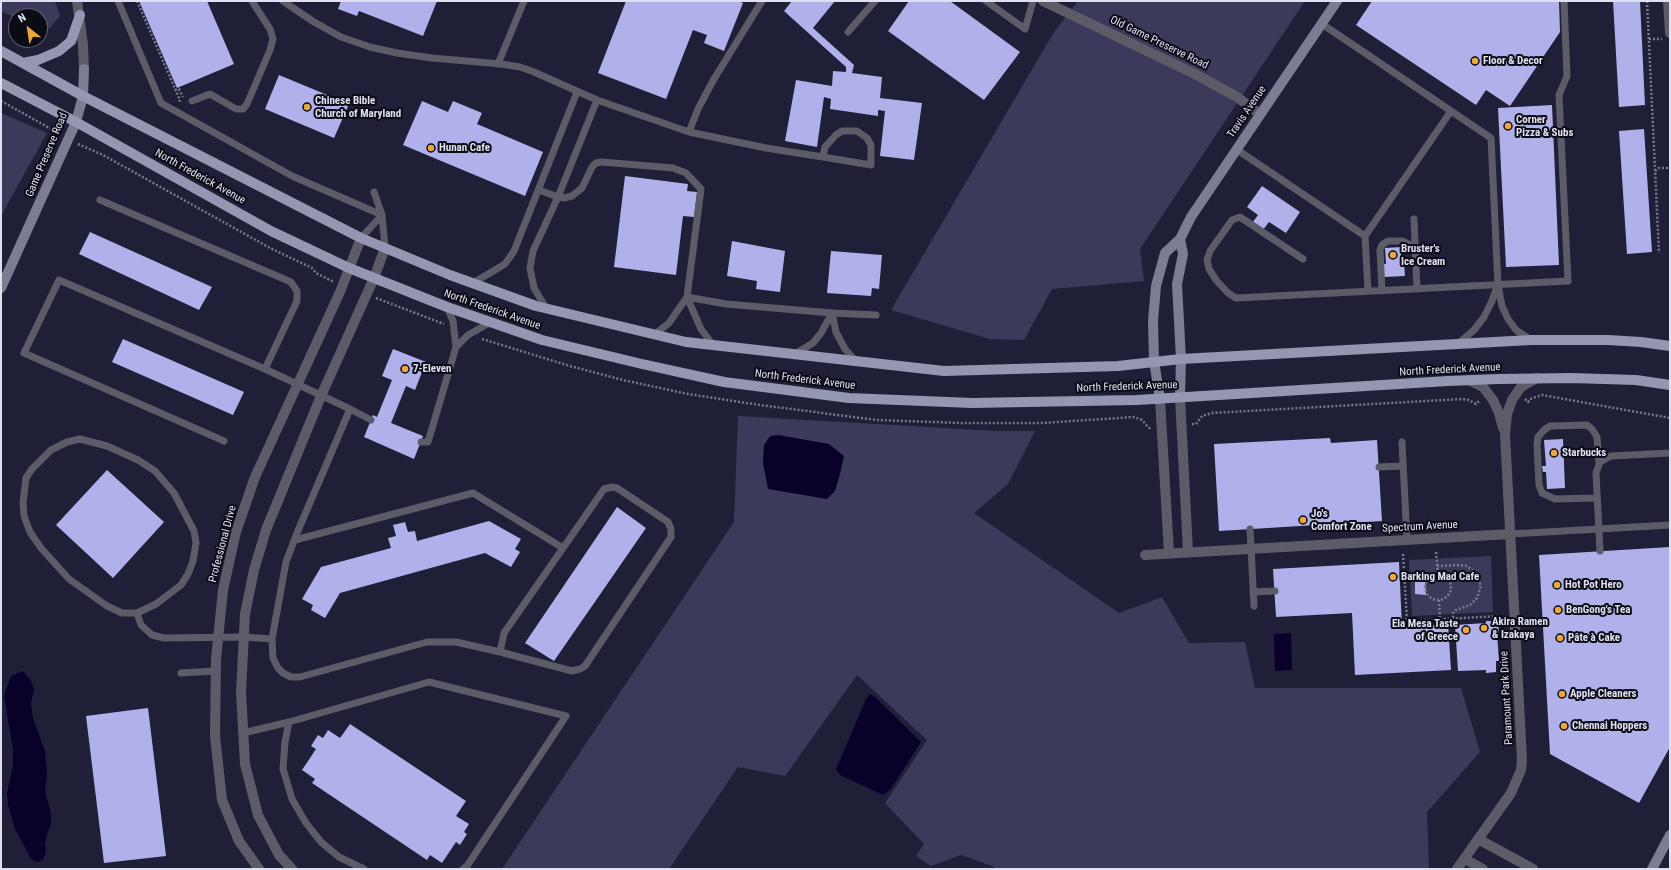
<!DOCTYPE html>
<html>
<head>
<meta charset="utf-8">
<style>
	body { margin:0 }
	#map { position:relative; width:1671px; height:870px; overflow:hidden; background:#201f38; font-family:"Roboto Condensed",sans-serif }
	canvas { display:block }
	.frame { position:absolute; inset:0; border:2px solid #dfe0f1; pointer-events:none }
	.north { position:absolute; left:8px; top:8px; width:40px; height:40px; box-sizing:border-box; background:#0b0b16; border:1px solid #60606e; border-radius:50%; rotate:330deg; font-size:11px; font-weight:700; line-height:16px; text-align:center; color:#dfe0f1 }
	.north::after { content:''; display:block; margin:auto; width:14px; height:18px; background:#eda83c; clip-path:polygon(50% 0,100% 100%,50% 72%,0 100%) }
</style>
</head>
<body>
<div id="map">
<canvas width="1671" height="870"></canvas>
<div class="frame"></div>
<div class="north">N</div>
</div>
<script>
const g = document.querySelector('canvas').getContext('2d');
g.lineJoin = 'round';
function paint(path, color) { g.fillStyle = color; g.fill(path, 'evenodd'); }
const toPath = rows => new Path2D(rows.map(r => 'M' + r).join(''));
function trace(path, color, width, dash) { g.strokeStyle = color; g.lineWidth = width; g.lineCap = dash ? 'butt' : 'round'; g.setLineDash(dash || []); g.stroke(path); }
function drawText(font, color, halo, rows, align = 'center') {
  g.font = font + ' "Roboto Condensed",sans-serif'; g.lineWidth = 4; g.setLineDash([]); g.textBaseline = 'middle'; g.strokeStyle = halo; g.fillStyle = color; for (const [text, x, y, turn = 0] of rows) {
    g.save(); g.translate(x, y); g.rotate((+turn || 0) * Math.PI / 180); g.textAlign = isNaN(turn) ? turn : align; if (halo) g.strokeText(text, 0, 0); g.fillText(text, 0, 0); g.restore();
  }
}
paint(toPath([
	[1,1,55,1,60,16,47,31,40,28,40,16,16,16,16,18,1,11],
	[1078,1,1305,1,1140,249,1144,281,1052,289,1024,340,990,339,891,310,1054,32],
	[1,113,47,133,1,216],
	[738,416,996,431,1035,431,1008,484,974,513,1119,613,1162,597,1189,643,1245,642,1255,688,1461,688,1480,752,1427,812,1429,869,996,869,992,866,961,855,931,866,916,856,924,844,885,803,927,740,857,675,785,776,738,767,669,869,502,869,734,522],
	[1491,556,1493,612,1412,616,1409,560]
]), '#3b3a5b');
paint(toPath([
	[778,435,829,444,844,456,840,474,835,491,827,499,768,489,763,463,764,445,770,436],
	[1291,633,1292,670,1275,671,1274,634],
	[23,671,31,681,34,689,31,704,33,718,45,751,47,774,45,791,51,813,51,824,47,834,45,844,46,852,43,859,38,862,31,859,15,829,8,805,7,793,13,765,13,749,4,696,11,676],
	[870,694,875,697,921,742,890,790,883,795,840,775,836,769,866,699]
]), '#0a012b');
paint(toPath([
	[139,1,207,1,234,64,177,88],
	[341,1,437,1,423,36,359,11,357,16,338,9],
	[626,1,738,1,743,3,724,51,704,43,707,35,693,30,666,99,598,73],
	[792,1,835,1,813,28,854,65,852,73,882,77,880,98,922,103,914,160,880,156,885,111,878,110,878,116,830,109,831,99,824,97,817,147,785,141,796,80,832,86,833,71,846,72,846,67,784,11],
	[909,1,950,1,1020,52,984,100,888,31],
	[1372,1,1559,1,1560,32,1510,106,1486,90,1476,105,1356,25],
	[1613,1,1640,1,1645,105,1619,107],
	[279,75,349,104,334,138,265,109],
	[422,101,448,112,453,101,482,113,477,124,543,152,525,196,403,145],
	[1552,105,1559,265,1506,267,1498,108],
	[1644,129,1652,252,1627,254,1619,131],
	[625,176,688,184,687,191,697,192,694,217,683,216,676,275,614,267],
	[1262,186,1300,212,1286,233,1269,222,1260,234,1250,226,1258,215,1247,207],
	[90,232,212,287,199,310,79,254],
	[732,241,785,251,780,292,756,289,757,281,727,276],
	[1401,247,1401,263,1404,263,1405,276,1384,277,1384,264,1386,264,1385,248],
	[831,251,882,255,879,289,872,288,871,296,827,293],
	[123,339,244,392,233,415,112,362],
	[393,349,426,362,415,390,406,386,391,423,423,436,414,459,364,437,373,415,377,417,392,380,382,376],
	[1330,438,1331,443,1377,440,1382,521,1219,531,1214,444],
	[1563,439,1565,488,1547,489,1546,472,1543,472,1542,466,1546,466,1544,440],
	[107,470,164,522,113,578,56,525],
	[617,507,646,528,554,661,525,643],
	[489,521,521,539,515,549,520,552,511,567,485,553,340,593,325,618,311,610,313,605,302,599,321,567,391,548,388,538,396,536,393,525,405,522,408,532,415,531,417,541],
	[1670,547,1670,747,1639,803,1550,754,1539,555],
	[1399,562,1402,627,1448,624,1451,670,1355,675,1352,613,1276,617,1273,569],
	[1425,579,1426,595,1415,594,1415,582],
	[1486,621,1495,621,1498,623,1499,633,1497,633,1499,661,1496,661,1496,672,1486,673,1486,670,1458,671,1455,625,1486,623],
	[148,708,166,856,104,863,86,716],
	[350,724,466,801,456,816,469,824,464,832,467,834,460,845,456,842,442,863,430,855,427,860,312,783,315,779,302,770,316,749,311,746,318,735,323,738,328,730,340,738]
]), '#b0b1ea');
trace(toPath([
	[137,1,180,100,179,103],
	[1647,1,1659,253],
	[1649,39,1662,39],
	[175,90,179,89,183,97],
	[1,101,60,134],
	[78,144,103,155,270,248,312,268,316,273,334,282],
	[1655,171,1659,168,1670,168],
	[376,298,444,324],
	[482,339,570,366,623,380,688,394,753,404,876,420,962,423,1042,423,1134,417,1142,420,1149,428,1151,428],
	[1525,399,1528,402,1530,399,1542,395,1670,418],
	[1192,424,1196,424,1202,416,1212,413,1462,399,1469,400,1476,404,1480,400],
	[1436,552,1438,574],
	[1403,554,1407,621,1500,616],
	[1437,566,1460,565,1467,566,1477,574,1481,586,1477,598,1470,605,1456,610,1453,613,1453,619],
	'1425 587a13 13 0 1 1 26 0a13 13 0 1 1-26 0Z',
	[1439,600,1440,619]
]), '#79798e', 2.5, [2, 2]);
trace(toPath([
	[118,1,161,103,292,176,382,215,361,238],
	[283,1,314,22,341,37,370,47,397,53,432,58,501,64,520,67,534,72,597,100,689,132,766,148,823,157,871,165,871,145,867,138,857,131,842,131,836,135,825,147,823,157],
	[986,1,1025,29,1033,1],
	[1322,24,1491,138,1498,285,1502,306,1508,319,1516,330,1531,340],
	[848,32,875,1],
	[498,64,524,1],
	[192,101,210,94,236,109,243,109,247,104,270,50,273,39,270,29,252,1],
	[689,132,698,109,714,79,762,1],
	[1236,149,1365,236],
	[539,190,558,197,564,198,572,196,582,188,592,167,596,163,602,162,673,168,686,173,701,189,687,297,726,304,832,313,876,315],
	[374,192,382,215,385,248],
	[100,200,291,282,297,291,297,301,265,369],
	[1414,219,1417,289],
	[1303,259,1240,217,1232,220,1210,251,1207,260,1209,269,1216,280,1228,293,1236,298,1568,281,1559,95,1567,76,1564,1],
	[473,283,505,264,514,251,577,92],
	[1368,291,1365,236,1451,111],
	[1382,291,1380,250,1382,245,1388,241,1402,241,1415,247],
	[687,297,701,329,713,345],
	[546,308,534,288,530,268,533,251,558,197,597,100],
	[832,313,836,332,845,349,856,361],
	[655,334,669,323,687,297],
	[1459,343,1474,330,1484,317,1492,301,1497,287],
	[456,347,468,335,491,322],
	[795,354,813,343,821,333,832,313],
	[350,409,371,420],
	[224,441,24,353,59,280,265,369,350,409,297,533,286,562,272,639,273,658,278,668,283,673,291,677,300,677,427,642,456,642,500,652,504,633,604,489,612,487,617,488,668,522,671,529,671,537,585,666,580,669,572,671,500,652],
	[421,442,428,442,456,347,453,321,447,307],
	[1402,442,1407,540],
	[1379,467,1403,466],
	[1597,498,1555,499,1542,493,1539,485,1537,445,1538,437,1544,430,1550,426,1587,425,1592,429,1597,437,1599,463],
	[1250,529,1254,606],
	[1510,534,1670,525],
	[295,540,473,493,563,548],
	[1600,551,1596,473,1600,462,1611,456,1670,453],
	[1253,592,1275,591],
	[137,613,156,604,181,585,188,574,193,561,196,543,194,531,174,493,155,471,138,460,107,446,80,439,67,442,51,450,32,469,26,478,23,502,24,516,30,532,41,548,69,579,107,606,122,613,137,613,141,625,152,635,164,638,244,637,272,639],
	[181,673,216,671],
	[289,722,285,742,283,769,292,799,306,823,321,842,339,857,364,869],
	[243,733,289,722,429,682,566,716,467,866,463,869]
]), '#5c5c69', 7);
trace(toPath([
	[77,1,83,45,84,69],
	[1043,1,1195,74,1237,97,1260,114],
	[1668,1,1670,33],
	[1469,380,1483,387,1493,400,1499,413,1503,428],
	[1180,397,1188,552],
	[1160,399,1169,553],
	[1145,555,1510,534],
	[1478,839,1533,869],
	[1465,859,1483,869],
	[259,869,239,841,222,800,215,736,216,659,223,590,236,532,255,477,340,292,361,238],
	[292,869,279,855,258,815,245,764,241,692,245,614,254,570,266,530,321,396,374,278,385,248],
	[1457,869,1511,793,1521,770,1522,760,1505,434,1507,414,1512,400,1521,387,1537,378]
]), '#5c5c69', 10);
trace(toPath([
	[1,288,76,122,83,96,84,69],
	[1180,397,1181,359,1177,284,1183,254,1180,239],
	[1160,399,1154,361,1153,321,1156,286,1165,253,1180,239,1191,217,1337,1],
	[1652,869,1670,835]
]), '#7c7d92', 10);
trace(toPath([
	[1,51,83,96,361,238,450,275,536,306,686,342,944,371,1118,366,1181,359,1531,340,1608,340,1641,342,1670,346],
	[23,63,38,60,59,51,71,41,80,15],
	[1,83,76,122,271,231,349,268,447,307,542,340,642,364,724,382,849,398,972,403,1137,400,1448,381,1498,379,1571,378,1636,380,1670,385]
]), '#9596b1', 10);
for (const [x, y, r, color] of [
	[1475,61,4,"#eda83c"],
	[307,107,4,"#eda83c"],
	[1508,126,4,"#eda83c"],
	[431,148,4,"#eda83c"],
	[1393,255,4,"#eda83c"],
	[405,369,4,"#eda83c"],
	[1554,453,4,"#eda83c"],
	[1303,520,4,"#eda83c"],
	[1393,577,4,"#eda83c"],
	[1557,585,4,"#eda83c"],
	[1558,610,4,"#eda83c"],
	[1484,628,4,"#eda83c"],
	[1466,630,4,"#eda83c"],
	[1560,638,4,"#eda83c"],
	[1562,694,4,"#eda83c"],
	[1564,726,4,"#eda83c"]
]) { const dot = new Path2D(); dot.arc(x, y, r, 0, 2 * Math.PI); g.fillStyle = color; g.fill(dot); trace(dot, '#0b0b16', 1.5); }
drawText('11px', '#dfe0f1', '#0b0b16', [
	["Old Game Preserve Road",1159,43,26],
	["Travis Avenue",1247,112,-56],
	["Game Preserve Road",47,155,-67],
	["North Frederick Avenue",200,177,29],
	["North Frederick Avenue",492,310,19],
	["North Frederick Avenue",1450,370,-3],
	["North Frederick Avenue",805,380,7],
	["North Frederick Avenue",1127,387,-2],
	["Spectrum Avenue",1420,527,-3],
	["Professional Drive",223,544,-75],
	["Paramount Park Drive",1507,698,-93]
]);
drawText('bold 11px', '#dfe0f1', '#0b0b16', [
	["Floor & Decor",1483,61],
	["Chinese Bible",315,101],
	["Church of Maryland",315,114],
	["Corner",1516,120],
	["Pizza & Subs",1516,133],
	["Hunan Cafe",439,148],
	["Bruster's",1401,249],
	["Ice Cream",1401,262],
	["7-Eleven",413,369],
	["Starbucks",1562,453],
	["Jo's",1311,514],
	["Comfort Zone",1311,527],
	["Barking Mad Cafe",1401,577],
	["Hot Pot Hero",1565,585],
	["BenGong's Tea",1566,610],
	["Akira Ramen",1492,622],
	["& Izakaya",1492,635],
	["Ela Mesa Taste",1458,624,"right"],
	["of Greece",1458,637,"right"],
	["Pâte à Cake",1568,638],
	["Apple Cleaners",1570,694],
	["Chennai Hoppers",1572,726]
], 'left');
</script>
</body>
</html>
